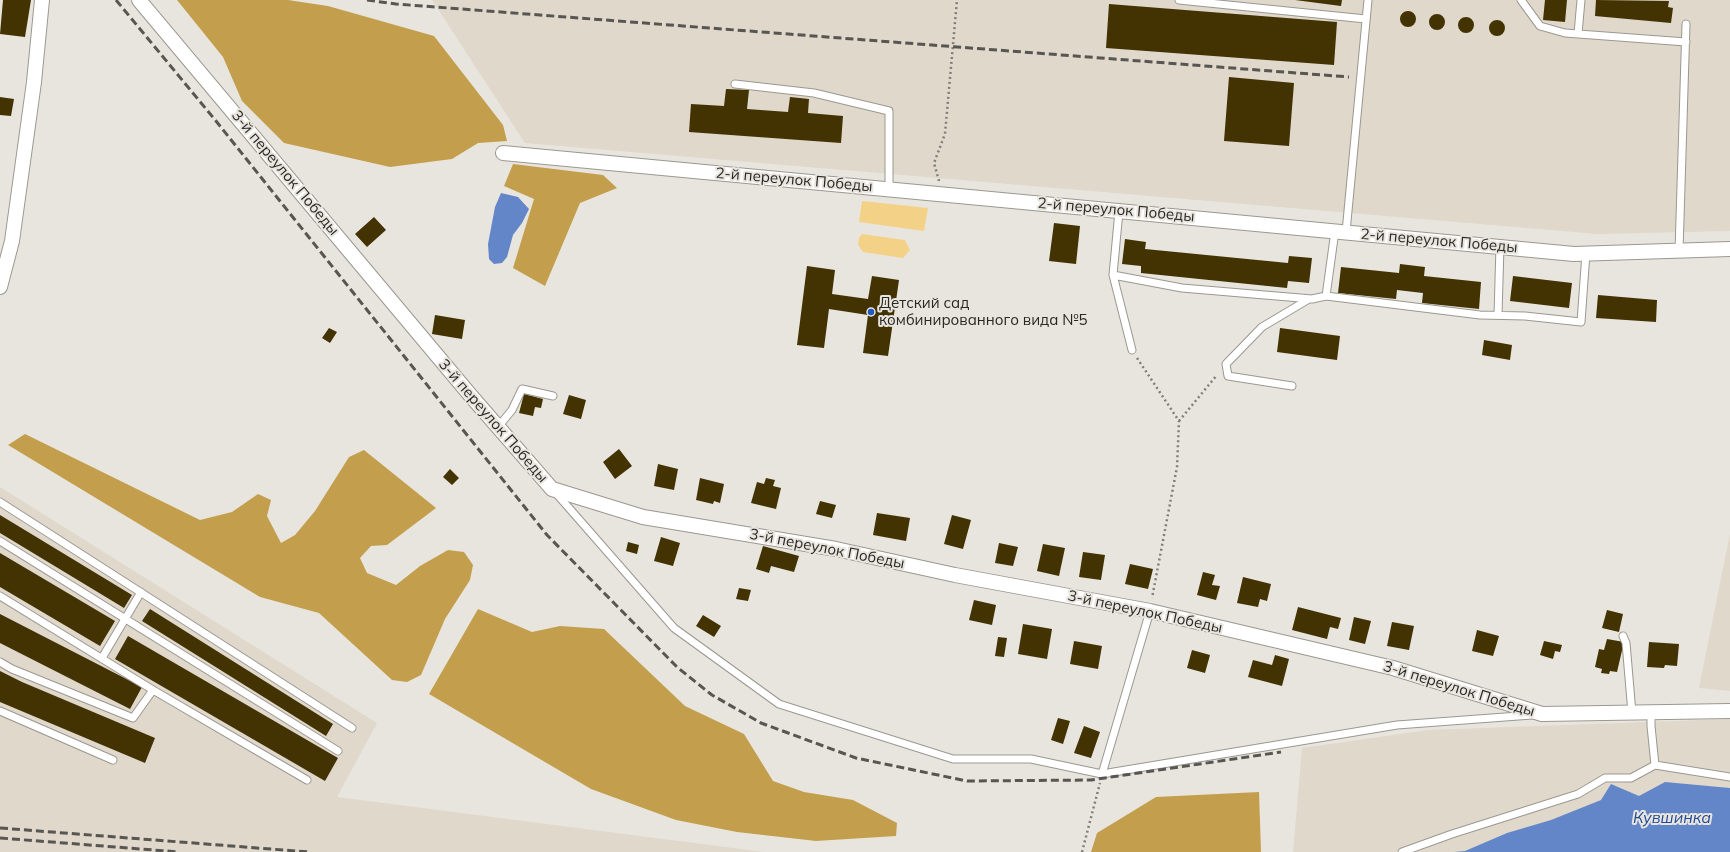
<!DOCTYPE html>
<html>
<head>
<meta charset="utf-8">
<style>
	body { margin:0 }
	canvas { display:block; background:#e8e5de }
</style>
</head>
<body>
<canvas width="1730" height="852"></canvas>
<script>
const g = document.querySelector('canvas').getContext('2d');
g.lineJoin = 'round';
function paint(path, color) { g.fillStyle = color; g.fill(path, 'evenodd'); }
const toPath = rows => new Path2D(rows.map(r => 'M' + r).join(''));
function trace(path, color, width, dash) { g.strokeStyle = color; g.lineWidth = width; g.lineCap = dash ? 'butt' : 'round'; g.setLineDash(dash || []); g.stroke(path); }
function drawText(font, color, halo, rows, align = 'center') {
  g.font = font + ' Mulish,sans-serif'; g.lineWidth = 4; g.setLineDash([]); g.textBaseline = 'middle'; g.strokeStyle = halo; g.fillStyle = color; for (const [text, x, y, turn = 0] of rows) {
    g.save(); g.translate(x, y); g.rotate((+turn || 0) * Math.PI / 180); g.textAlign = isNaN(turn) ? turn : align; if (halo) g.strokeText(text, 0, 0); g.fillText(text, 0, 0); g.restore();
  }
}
paint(toPath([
	[432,0,1730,0,1730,231,1598,234,525,143],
	[0,487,377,723,337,797,764,852,0,852],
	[1730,534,1730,691,1699,688],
	[1730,719,1730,852,1293,852,1302,748,1428,730]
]), '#dfd8cb');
paint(toPath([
	[862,201,928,208,924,231,859,222],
	[862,234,905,240,910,250,903,258,863,252,858,245,859,238]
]), '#f3d288');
paint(toPath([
	[177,0,288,0,328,6,434,36,503,125,507,141,478,143,452,159,390,167,284,143,242,101,223,57],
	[513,164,603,175,617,188,580,203,545,286,513,268,534,199,504,186],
	[25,434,200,520,232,512,258,494,271,500,267,516,281,543,295,535,315,511,349,457,364,450,436,508,387,545,371,546,360,558,367,573,396,585,420,566,448,550,464,552,473,565,470,580,445,619,421,675,407,682,392,680,319,613,260,597,8,445],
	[478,609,532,632,560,626,604,629,685,706,744,734,773,781,804,792,853,800,897,823,896,836,816,841,737,832,676,820,591,789,429,694],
	[1259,792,1261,852,1091,852,1097,833,1156,797]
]), '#c39f4d');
paint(toPath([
	[501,193,518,197,529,209,522,223,513,235,507,257,502,263,494,264,489,259,488,244,495,207],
	[1665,782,1730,788,1730,852,1454,852,1465,851,1507,833,1551,820,1601,800,1611,784,1639,796]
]), '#6386c9');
paint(toPath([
	[3,0,31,0,25,37,0,34],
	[1295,0,1342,0,1341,6],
	[1545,0,1567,0,1565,22,1543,20],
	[1596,0,1669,1,1668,7,1673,8,1671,23,1595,16],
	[1109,4,1337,22,1334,65,1106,48],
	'1400 19a8 8 0 1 1 16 0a8 8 0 1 1-16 0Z',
	'1429 22a8 8 0 1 1 16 0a8 8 0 1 1-16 0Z',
	'1458 25a8 8 0 1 1 16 0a8 8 0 1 1-16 0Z',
	'1489 28a8 8 0 1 1 16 0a8 8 0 1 1-16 0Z',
	[1229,77,1294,83,1289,146,1224,141],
	[726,89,749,90,747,109,788,112,790,97,809,99,808,113,843,116,841,143,689,132,691,104,724,106],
	[0,97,14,99,11,116,0,115],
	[374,217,386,230,367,247,355,234],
	[1054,223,1080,226,1076,264,1049,261],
	[1125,239,1146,242,1145,249,1288,263,1289,256,1312,258,1309,283,1288,281,1287,288,1141,273,1141,266,1122,264],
	[1400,264,1425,267,1424,276,1481,282,1479,309,1422,303,1423,293,1397,290,1396,299,1338,293,1341,267,1399,273],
	[807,266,835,270,832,294,868,299,872,276,899,280,888,356,863,353,868,315,829,309,824,348,797,345],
	[1513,276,1572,283,1569,308,1510,301],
	[1598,295,1657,300,1656,322,1596,318],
	[435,315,465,320,462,339,432,334],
	[329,328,337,332,330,343,322,338],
	[1280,328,1340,336,1337,360,1277,352],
	[1484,340,1512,345,1510,360,1482,355],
	[524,394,543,399,541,408,535,407,533,416,519,413],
	[569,395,586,400,581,419,563,414],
	[619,449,632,466,615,479,603,462],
	[658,464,678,469,674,490,654,486],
	[450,469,459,478,452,485,443,477],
	[700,478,724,484,720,503,714,501,713,504,696,500],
	[766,478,775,480,773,486,781,488,776,509,751,503,757,482,764,484],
	[820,501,836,505,832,518,816,514],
	[877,513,910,518,906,541,873,535],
	[0,515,132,595,124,608,0,533],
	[952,515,971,520,963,549,944,544],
	[661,537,680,543,673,566,654,561],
	[628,542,639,545,637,554,626,551],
	[999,543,1018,547,1013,566,995,563],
	[1043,544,1065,548,1059,576,1037,571],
	[763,546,799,556,794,572,771,566,769,573,756,569],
	[1083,552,1105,555,1101,580,1079,577],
	[0,553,115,621,100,646,0,587],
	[1130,564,1153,569,1148,589,1125,584],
	[1203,572,1215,575,1212,585,1220,586,1216,600,1197,595],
	[1243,577,1271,584,1267,601,1260,599,1258,607,1237,603],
	[739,588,751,590,748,601,736,599],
	[974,600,996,605,992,625,969,620],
	[1298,607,1341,618,1338,629,1330,627,1327,639,1292,630],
	[150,609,333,724,326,736,142,621],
	[1607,610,1623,614,1619,632,1602,628],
	[0,614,142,687,130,709,0,643],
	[703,615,721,626,714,637,696,626],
	[1354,617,1371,621,1365,644,1349,640],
	[1392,622,1414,626,1409,650,1387,646],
	[1023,624,1052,629,1047,659,1018,654],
	[1477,630,1499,636,1493,656,1472,651],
	[128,636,338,758,325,781,115,659],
	[998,637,1007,638,1004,657,995,656],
	[1607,639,1624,642,1617,672,1610,671,1609,674,1601,673,1602,669,1595,667,1599,649,1604,650],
	[1074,641,1102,646,1098,669,1070,664],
	[1544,641,1562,645,1560,652,1555,651,1553,659,1540,655],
	[1649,642,1679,644,1677,666,1665,665,1664,668,1647,667],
	[1192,650,1210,655,1205,673,1187,668],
	[1275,655,1289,659,1282,686,1248,677,1253,660,1272,665],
	[0,671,22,682,155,738,145,763,0,702],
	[1058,718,1070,721,1063,744,1051,740],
	[1084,726,1100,732,1091,758,1074,753]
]), '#433202');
const lane = toPath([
	[1179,0,1366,19],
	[1521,0,1540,26,1565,33,1686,42],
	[1578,34,1581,0],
	[735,84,814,93,889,111,889,189],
	[1119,211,1113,275,1132,350],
	[1346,232,1368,0],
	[1679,251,1686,24],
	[1113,275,1182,288,1312,299,1326,296,1335,231],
	[1326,296,1480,315,1525,316,1581,322,1586,253],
	[1498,315,1500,246],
	[1292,386,1228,376,1226,364,1262,327,1309,299],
	[498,427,512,410,522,389,553,396],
	[555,492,674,628,779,704,953,759,1031,759,1102,774,1397,725,1532,715],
	[0,502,352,728],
	[0,541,338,751],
	[0,596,153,690,307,780],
	[1623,636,1626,643,1632,713],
	[102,658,141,592],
	[0,662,12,669,133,718,153,690],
	[0,711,113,760],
	[1651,712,1651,726,1655,765,1730,777],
	[1102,774,1150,611],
	[1402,852,1452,834,1578,794,1605,778,1631,778,1655,765]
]);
const street = toPath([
	[139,0,471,396,552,489,643,517,836,549,955,575,1150,611,1393,668,1542,714,1730,711],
	[503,153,1574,254,1730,249],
	[0,287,12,241,34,82,42,0]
]);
trace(lane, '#9b9891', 9);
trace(street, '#9b9891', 16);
trace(toPath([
	[939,181,934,163,945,134,957,0],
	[1137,358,1179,421,1177,467,1152,598],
	[1179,421,1217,375],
	[1082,852,1100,783]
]), '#807e7a', 2.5, [2, 3]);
trace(lane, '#fff', 7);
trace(street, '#fff', 14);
trace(toPath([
	[116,0,216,121,547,535,677,667,712,695,761,723,856,758,967,781,1091,780,1281,752],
	[367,0,396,4,1349,77],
	[0,828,309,852],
	[0,838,179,852]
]), '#585652', 3, [8, 4]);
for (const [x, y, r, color] of [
	[871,312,4,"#2357c4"]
]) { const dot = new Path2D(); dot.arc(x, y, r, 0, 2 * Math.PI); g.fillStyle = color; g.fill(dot); trace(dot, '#e8e5de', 1.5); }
drawText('15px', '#282724', '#e8e5de', [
	["3-й переулок Победы",285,173,50],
	["2-й переулок Победы",794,180,5],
	["2-й переулок Победы",1116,210,5],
	["2-й переулок Победы",1439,241,5],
	["3-й переулок Победы",493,421,49],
	["3-й переулок Победы",827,549,11],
	["3-й переулок Победы",1145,612,12],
	["3-й переулок Победы",1459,689,17]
]);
drawText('15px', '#282724', '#e8e5de', [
	["Детский сад",879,303],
	["комбинированного вида №5",879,320]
], 'left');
drawText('italic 16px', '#234a9a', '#e8e5de', [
	["Кувшинка",1672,818]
]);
</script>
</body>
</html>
